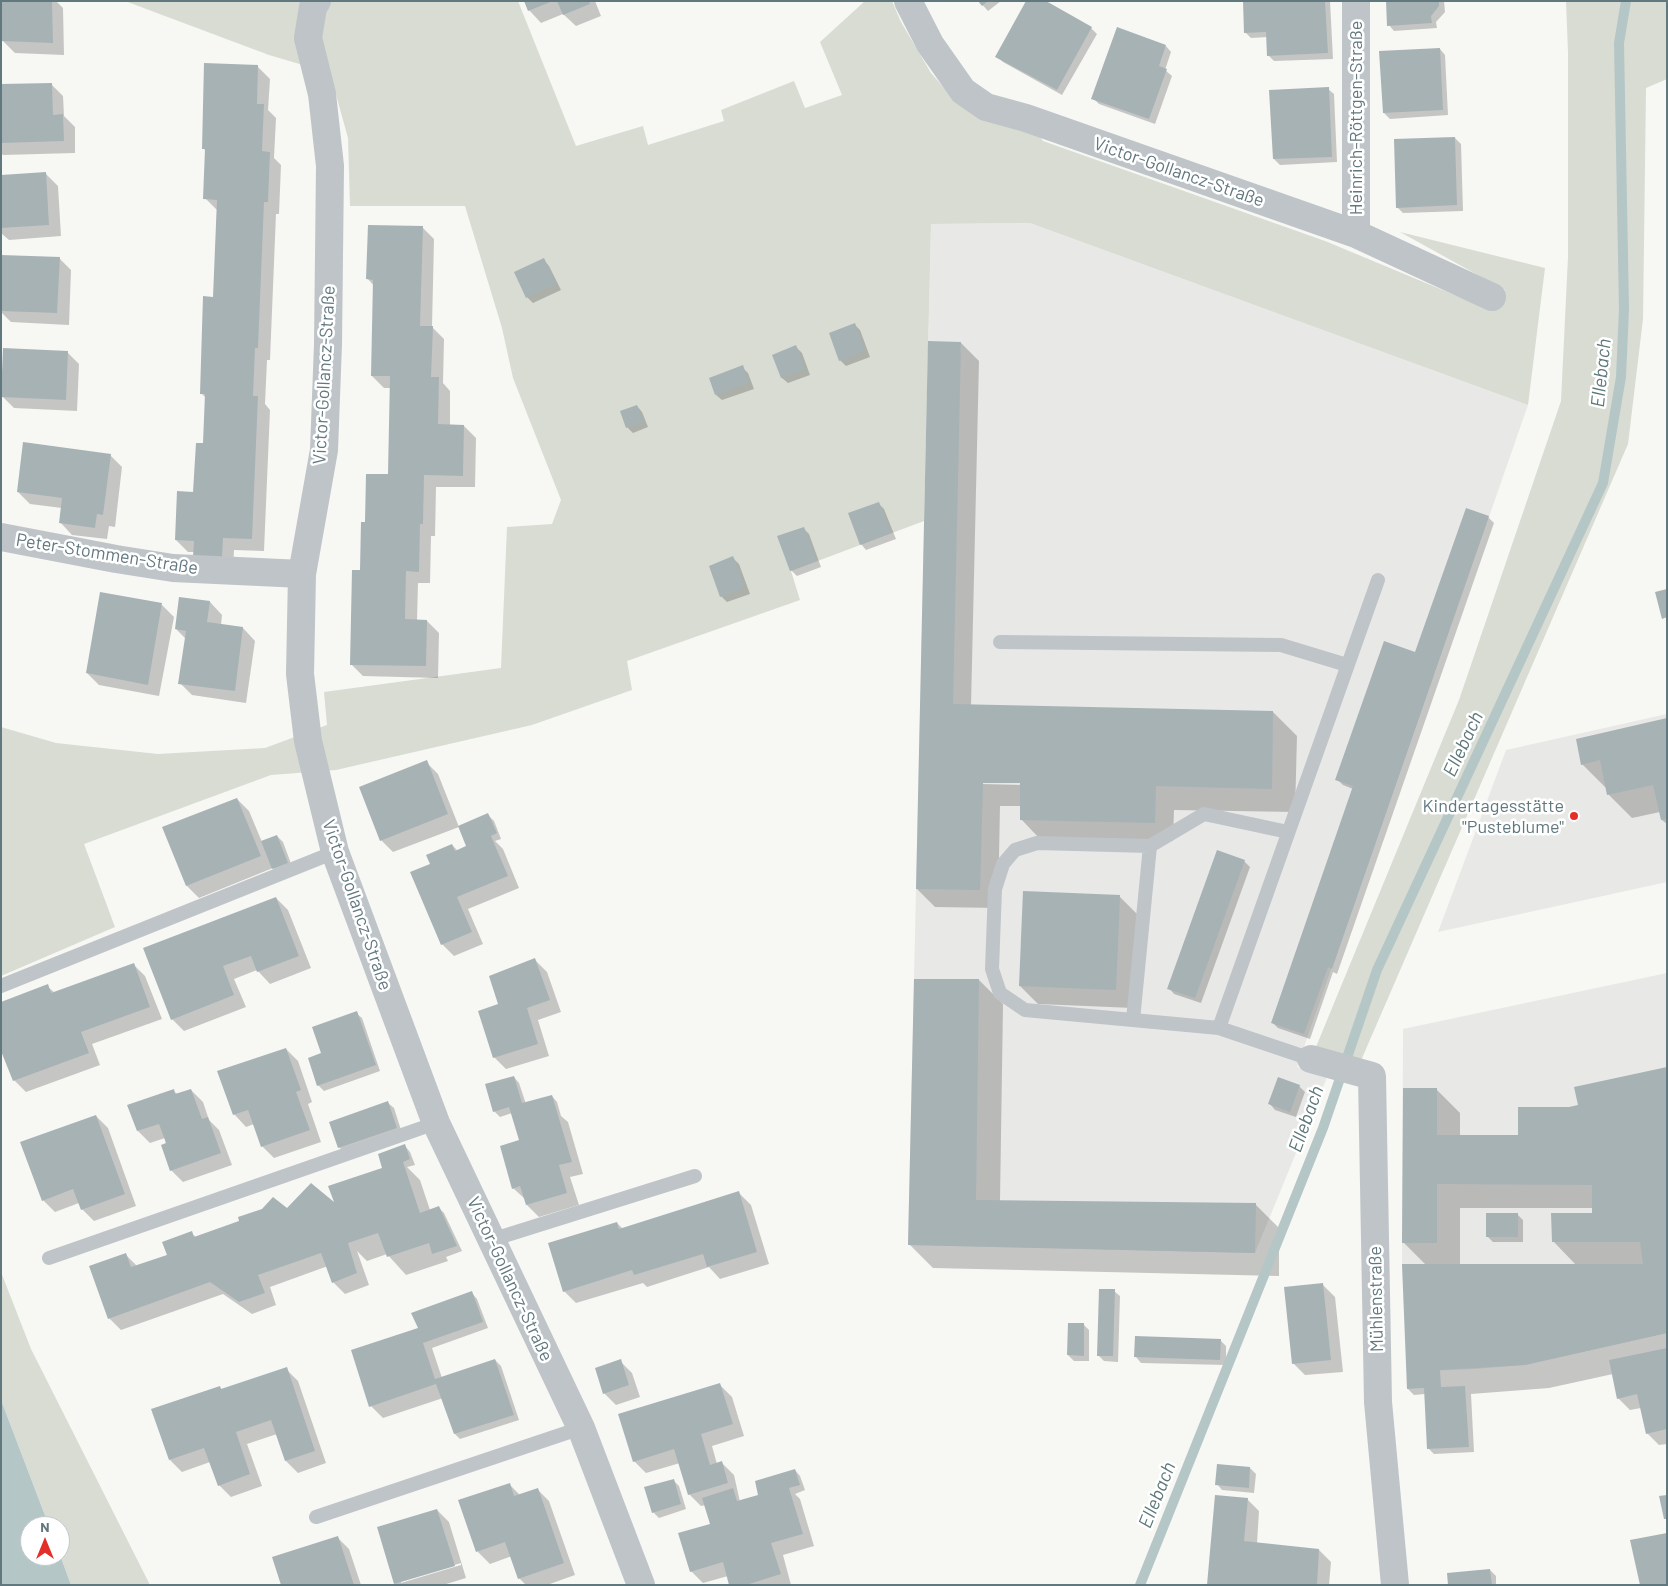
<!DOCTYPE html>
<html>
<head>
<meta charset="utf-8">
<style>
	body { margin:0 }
	#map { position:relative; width:1668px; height:1586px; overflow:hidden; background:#f7f7f4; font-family:Barlow,sans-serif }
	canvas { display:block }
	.frame { position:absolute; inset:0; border:2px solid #62787f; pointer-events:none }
	.north { position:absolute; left:20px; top:1516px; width:50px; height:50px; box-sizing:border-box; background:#fff; border:1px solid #c0c9cc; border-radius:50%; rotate:0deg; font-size:14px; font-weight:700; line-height:20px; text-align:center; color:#62787f }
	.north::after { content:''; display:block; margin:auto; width:18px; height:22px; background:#e32f28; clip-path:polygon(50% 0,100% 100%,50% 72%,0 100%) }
</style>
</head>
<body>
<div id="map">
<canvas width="1668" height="1586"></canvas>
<div class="frame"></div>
<div class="north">N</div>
</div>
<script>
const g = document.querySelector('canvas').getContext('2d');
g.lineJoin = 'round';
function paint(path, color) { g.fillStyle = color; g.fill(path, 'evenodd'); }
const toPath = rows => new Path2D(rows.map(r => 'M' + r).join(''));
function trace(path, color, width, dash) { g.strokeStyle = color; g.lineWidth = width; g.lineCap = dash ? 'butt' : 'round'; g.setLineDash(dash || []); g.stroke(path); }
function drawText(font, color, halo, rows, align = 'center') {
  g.font = font + ' Barlow,sans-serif'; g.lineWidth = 5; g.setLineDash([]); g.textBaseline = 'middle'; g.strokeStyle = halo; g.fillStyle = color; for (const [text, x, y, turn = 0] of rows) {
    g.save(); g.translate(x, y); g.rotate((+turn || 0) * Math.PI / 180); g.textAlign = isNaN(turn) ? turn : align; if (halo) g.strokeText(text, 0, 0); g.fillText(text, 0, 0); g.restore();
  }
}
paint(toPath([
	[1030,223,1528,405,1297,1067,1328,1075,1255,1253,908,1245,931,224],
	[1667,714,1667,882,1438,932,1506,750],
	[1667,973,1667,1333,1525,1365,1475,1369,1407,1372,1402,1264,1403,1029]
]), '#e8e8e7');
paint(toPath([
	[125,1,518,1,576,146,643,126,648,145,724,121,721,110,794,81,805,108,842,95,820,42,865,1,892,1,901,22,931,73,953,98,1040,137,1043,141,1325,241,1486,308,1505,290,1400,232,1545,268,1528,405,1030,223,931,224,924,521,791,571,800,600,627,661,632,690,532,725,336,770,271,775,84,844,115,927,1,976,1,727,56,743,158,754,265,748,327,725,324,692,501,668,507,527,552,524,561,500,513,378,502,328,465,206,350,206,348,138,330,73,269,55],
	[1566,1,1667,1,1667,79,1646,88,1643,319,1628,444,1356,1072,1311,1059,1459,700,1561,401,1568,257,1568,52],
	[1,1272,31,1349,150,1585,71,1585,60,1555,60,1526,49,1526,1,1400]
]), '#d8dcd3');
paint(toPath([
	[1,1400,49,1526,30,1526,30,1556,60,1555,71,1585,1,1585]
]), '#b5c6c7');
paint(toPath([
	[1,1,56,1,63,8,64,55,15,53,2,40],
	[526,1,595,1,601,16,576,26,563,14,541,23,529,10],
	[979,1,1001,1,988,11],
	[1244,1,1330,1,1333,59,1274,61,1269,56,1268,37,1251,38,1245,32],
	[1387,1,1444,1,1445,12,1436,22,1437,28,1394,31,1389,25],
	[1091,28,1097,34,1062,95,1003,62,997,56],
	[1166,46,1171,52,1165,70,1172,76,1155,124,1099,104,1093,98],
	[1440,49,1445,55,1448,115,1390,119,1384,113],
	[258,67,270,79,268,110,276,118,274,158,281,165,279,214,276,214,270,360,267,360,265,404,270,410,264,551,234,550,233,570,194,552,188,552,176,540,195,493,204,444,206,398,201,393,214,298,217,210,205,198,206,151,203,148],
	[51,84,63,96,64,116,75,127,75,153,3,155,1,153,1,86],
	[1328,89,1334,94,1337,162,1280,165,1274,159],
	[1455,138,1461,144,1463,211,1403,213,1397,207],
	[46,174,58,186,61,236,9,240,1,233,1,176],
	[422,227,434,239,432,327,444,339,443,383,450,391,450,426,464,426,476,438,475,487,436,487,435,536,431,536,430,583,418,583,417,621,427,621,439,633,438,678,363,676,351,664,366,524,389,475,391,388,384,388,372,376,374,286,368,279],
	[1,256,59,258,71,270,69,325,11,322,1,312],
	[544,260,549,266,561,290,533,303,527,297],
	[855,325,860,330,870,357,846,366,840,360],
	[961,343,979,361,971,706,1273,712,1297,736,1295,812,1174,810,1173,841,1039,838,1021,819,1021,806,1000,806,998,908,935,907,917,889],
	[1022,782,1022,785,942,783],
	[796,347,802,353,810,375,788,383,782,378,774,355],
	[67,352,79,364,77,411,14,408,2,396],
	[742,367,748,373,754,389,722,400,716,395],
	[637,406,642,412,648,427,633,433,628,428,622,412],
	[110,455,122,467,115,527,109,526,107,539,72,535,60,522,62,508,30,504,18,492],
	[878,503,884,509,896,539,866,550,861,544],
	[1488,517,1494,523,1337,974,1333,972,1310,1039,1278,1028,1272,1022,1353,789,1343,785,1337,779,1416,654],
	[803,528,809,534,821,567,797,576,791,570],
	[733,558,739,564,750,594,727,602,721,596],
	[180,598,210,602,222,615,221,625,243,628,255,641,246,703,192,695,180,683,186,639,176,629],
	[162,605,174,617,159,696,99,685,87,673],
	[1667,720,1667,824,1662,820,1660,812,1632,818,1608,794,1606,788,1582,764],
	[426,762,438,774,459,827,393,852,381,840],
	[237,799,249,811,262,842,277,836,283,842,293,869,279,874,273,868,199,898,187,886,164,828],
	[488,815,494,821,501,839,495,841,503,849,519,888,468,909,483,944,454,956,442,944,431,864,452,845,458,851,468,846],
	[1244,861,1250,867,1201,1003,1174,994,1169,988],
	[1119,896,1137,914,1133,1008,1038,1004,1020,986],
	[276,898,288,910,311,968,270,984,257,970,234,979,246,1007,184,1031,172,1019],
	[535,960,547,972,561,1012,538,1020,549,1056,506,1069,494,1057,500,1005],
	[133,964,145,976,162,1019,92,1044,100,1065,26,1092,14,1080,47,986,55,993],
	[979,980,1003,1004,1000,1201,1255,1204,1279,1228,1279,1276,933,1268,909,1244],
	[356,1013,362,1018,380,1071,324,1091,318,1085,322,1054],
	[286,1049,298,1061,312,1102,308,1104,321,1142,274,1158,262,1146,254,1124,246,1127,234,1114],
	[1667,1069,1667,1444,1659,1445,1647,1433,1641,1408,1630,1410,1618,1398,1613,1374,1549,1388,1471,1394,1474,1452,1434,1454,1428,1448,1425,1394,1414,1395,1408,1389,1427,1266,1404,1243,1436,1089,1460,1113,1460,1136,1519,1136,1569,1108,1579,1106],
	[1460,1208,1593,1208,1593,1214,1553,1241,1577,1266,1460,1266],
	[514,1077,519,1083,526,1104,552,1096,557,1102,561,1116,568,1122,583,1174,570,1177,579,1205,539,1217,527,1205,525,1199,513,1188,521,1141,512,1113,500,1117,494,1111],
	[1299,1086,1305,1092,1296,1117,1275,1110,1270,1104],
	[173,1090,178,1095,191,1090,203,1102,209,1120,219,1130,232,1165,183,1182,171,1170,165,1138,150,1143,138,1131,129,1106],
	[388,1103,394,1108,402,1133,345,1153,339,1147],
	[96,1116,108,1128,136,1206,94,1221,82,1209,79,1203,55,1212,43,1200],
	[405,1146,410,1152,415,1165,407,1167,420,1180,430,1210,438,1207,444,1213,462,1251,446,1257,448,1261,406,1275,387,1254,367,1261,357,1251,369,1285,345,1294,333,1282,328,1266,270,1287,276,1305,252,1314,223,1294,121,1330,109,1318,126,1255,137,1266,168,1255,191,1233,196,1237,288,1210,336,1206,384,1168],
	[739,1193,751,1205,769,1264,720,1279,709,1267,647,1287,643,1283,576,1303,564,1291,617,1223,623,1229],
	[1517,1214,1523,1220,1523,1242,1493,1242,1487,1236],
	[1323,1285,1335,1297,1343,1372,1305,1375,1293,1363],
	[1114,1291,1120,1296,1118,1362,1104,1361,1098,1355],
	[472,1293,477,1299,488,1328,432,1348,442,1378,495,1360,501,1366,519,1420,460,1439,455,1434,443,1398,383,1418,371,1406,419,1329],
	[1084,1325,1089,1330,1089,1361,1074,1361,1068,1355],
	[1220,1340,1226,1346,1226,1365,1141,1363,1136,1357],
	[620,1361,632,1373,640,1397,616,1405,604,1393],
	[286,1369,298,1381,326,1463,298,1473,286,1461,277,1434,247,1444,262,1486,231,1497,219,1485,210,1462,182,1472,170,1460,219,1387,223,1390],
	[720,1385,732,1397,744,1436,712,1446,717,1464,722,1463,734,1475,740,1502,760,1496,795,1470,800,1476,805,1490,795,1494,800,1499,814,1546,783,1555,791,1585,731,1585,728,1576,703,1583,691,1571,711,1525,706,1505,701,1506,689,1494,680,1463,646,1473,634,1461],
	[1250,1468,1256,1474,1254,1493,1222,1490,1217,1484],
	[673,1480,679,1486,686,1509,659,1518,653,1512],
	[509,1484,520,1495,537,1489,549,1501,575,1575,547,1585,526,1585,519,1578,512,1556,490,1564,478,1552,460,1501],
	[1247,1499,1259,1511,1257,1544,1319,1550,1331,1562,1329,1585,1208,1585],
	[437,1510,449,1522,466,1578,443,1585,396,1585,395,1583],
	[461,1563,461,1565,401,1583,401,1581],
	[337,1537,349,1549,361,1585,282,1585],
	[1490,1570,1496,1576,1496,1585,1449,1585]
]), '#0003');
trace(toPath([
	[1140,1585,1323,1128,1377,970,1603,483,1621,377,1624,309,1619,43,1626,1]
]), '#b5c6c7', 10);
paint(toPath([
	[1,1,52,1,53,43,1,41],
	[524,1,553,1,528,11],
	[557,1,589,1,590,4,563,15],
	[978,1,988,1,982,6],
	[1026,1,1046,1,1092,27,1057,90,995,57],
	[1243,1,1325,1,1328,53,1267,56,1266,32,1244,33],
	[1386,1,1439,1,1439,6,1431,16,1432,23,1387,26],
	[1117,27,1166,45,1159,66,1167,69,1149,119,1091,99],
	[1440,48,1443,110,1383,113,1379,51],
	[204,63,258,65,257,104,264,104,262,151,270,152,268,202,264,202,258,348,255,348,253,396,258,396,252,539,223,538,222,558,193,557,194,541,175,540,177,491,193,492,196,443,203,443,205,394,200,394,203,296,213,297,217,200,203,199,205,149,202,149],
	[52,83,53,115,63,114,64,141,1,143,1,84],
	[1329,87,1332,157,1273,159,1269,90],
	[1455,137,1457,205,1396,208,1394,139],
	[46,172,49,225,1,228,1,175],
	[368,225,423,226,420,326,433,326,431,377,439,377,438,424,464,425,463,476,424,475,423,524,420,524,419,572,406,571,405,619,427,620,426,666,350,665,352,570,360,570,361,522,365,522,366,474,388,474,390,376,371,376,373,280,366,279],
	[1,255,60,257,57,313,1,311],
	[544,258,556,284,526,298,514,272],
	[855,323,865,351,839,361,829,333],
	[928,341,961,342,953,704,1273,711,1272,789,1156,786,1155,823,1020,820,1020,783,983,783,980,890,916,889],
	[796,345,805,369,781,378,772,355],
	[3,348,68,351,66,400,1,397],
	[743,365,749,383,715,395,709,378],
	[637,405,644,422,626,428,620,411],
	[23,442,111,454,103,515,97,514,95,528,59,523,62,498,17,492],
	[879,502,891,533,860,545,848,513],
	[1466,508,1489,516,1332,969,1328,967,1304,1034,1271,1023,1353,786,1335,780,1384,641,1415,652],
	[804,527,817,561,790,571,777,536],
	[733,556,745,588,720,597,709,566],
	[1667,589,1667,617,1662,619,1655,592],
	[100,592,162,603,148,685,86,673],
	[179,597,210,601,207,622,243,627,235,691,178,684,186,631,175,629],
	[1667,718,1667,819,1661,820,1653,785,1607,795,1600,760,1581,765,1576,739],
	[427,760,448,814,380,841,359,787],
	[237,798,261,856,186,886,162,827],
	[488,813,497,833,491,836,508,876,457,897,472,932,441,945,410,872,430,864,426,855,452,844,455,851,466,846,458,826],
	[277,835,288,863,272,869,261,841],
	[1217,850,1245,860,1195,998,1167,989],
	[1023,891,1120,895,1116,990,1019,986],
	[276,897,299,956,257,972,251,956,223,966,234,995,171,1020,143,948],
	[535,958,550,1000,527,1008,538,1044,493,1058,478,1011,498,1004,489,976],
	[134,963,150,1007,81,1032,89,1053,13,1081,1,1051,1,1002,48,984,51,993],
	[914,979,979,979,976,1200,1256,1203,1255,1253,908,1245],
	[357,1011,376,1065,317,1086,308,1058,321,1053,312,1027],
	[286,1048,301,1090,296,1092,310,1130,261,1147,248,1110,233,1115,217,1071],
	[1667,1067,1667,1333,1525,1365,1440,1370,1441,1387,1465,1386,1469,1447,1427,1449,1424,1388,1407,1389,1402,1264,1643,1264,1640,1242,1552,1242,1551,1213,1592,1213,1592,1185,1437,1184,1437,1243,1402,1243,1403,1088,1437,1088,1437,1135,1518,1135,1518,1107,1569,1107,1578,1105,1574,1087],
	[514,1076,522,1103,552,1095,572,1162,559,1165,567,1193,526,1205,520,1186,512,1189,500,1146,519,1140,509,1107,493,1112,485,1084],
	[1278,1077,1300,1085,1290,1112,1268,1104],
	[174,1089,175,1094,191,1089,202,1119,208,1117,221,1153,170,1171,161,1145,166,1143,159,1124,137,1131,127,1105],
	[388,1101,397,1128,338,1148,329,1122],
	[96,1115,125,1194,81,1210,73,1189,42,1201,20,1142],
	[405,1144,410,1159,403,1162,420,1213,439,1206,457,1246,432,1254,429,1243,387,1257,378,1233,348,1243,357,1273,332,1283,321,1253,258,1275,265,1293,239,1302,210,1282,108,1319,89,1266,126,1253,131,1267,167,1255,162,1242,192,1231,194,1237,239,1221,238,1217,262,1209,273,1197,287,1208,311,1183,334,1202,328,1186,382,1168,378,1154],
	[739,1191,757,1252,707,1267,703,1254,634,1275,632,1270,563,1292,548,1243,617,1222,619,1229],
	[1486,1213,1518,1213,1518,1237,1486,1237],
	[1323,1283,1331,1360,1292,1364,1284,1287],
	[1099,1289,1115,1289,1113,1356,1097,1356],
	[472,1291,483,1322,423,1343,435,1379,495,1359,514,1415,454,1434,436,1384,369,1407,351,1350,418,1328,411,1313],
	[1068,1323,1084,1323,1084,1356,1067,1355],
	[1135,1336,1221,1339,1220,1360,1134,1357],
	[1667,1348,1667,1429,1646,1434,1637,1394,1617,1399,1609,1360],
	[621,1359,629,1385,603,1394,595,1368],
	[287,1367,315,1451,285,1461,271,1420,236,1432,250,1474,218,1486,204,1448,169,1460,151,1409,220,1386,221,1389],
	[720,1383,733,1424,701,1434,710,1465,722,1461,728,1483,688,1495,674,1449,633,1462,618,1414],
	[1217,1464,1250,1467,1249,1488,1215,1485],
	[795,1469,800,1485,789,1488,803,1534,771,1543,781,1574,746,1585,729,1585,723,1562,690,1572,678,1533,710,1524,702,1498,733,1488,737,1501,758,1495,755,1481],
	[674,1479,681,1504,652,1513,644,1487],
	[510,1483,514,1496,538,1488,564,1563,518,1579,505,1542,476,1552,458,1500],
	[1215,1495,1248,1498,1244,1541,1319,1549,1317,1585,1207,1585],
	[1667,1495,1667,1519,1664,1519,1659,1496],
	[437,1509,455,1566,394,1584,377,1527],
	[1667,1533,1667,1585,1640,1585,1630,1540],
	[338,1536,354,1585,281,1585,272,1557],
	[1490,1569,1492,1585,1448,1585,1447,1573]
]), '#a7b2b5');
trace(toPath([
	[1000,642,1281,645,1347,665],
	[1,986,335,852],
	[1133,1020,1150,846],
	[1219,1028,1025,1010,1000,993,992,969,995,889,1003,864,1015,850,1037,843,1150,846,1204,814,1288,832],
	[1311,1059,1219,1028,1378,580],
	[491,1240,695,1176],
	[49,1258,436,1123],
	[316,1517,581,1428]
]), '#bec4c7', 14);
trace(toPath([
	[317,1,313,7,308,38,322,94,330,166,328,344,324,450,302,574,300,674,308,741,335,852,436,1123,581,1428,641,1585],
	[908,1,930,44,963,91,986,107,1026,118,1356,234,1492,297],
	[1356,1,1356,234],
	[1,537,116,559,173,568,302,574],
	[1311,1059,1372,1076,1378,1402,1395,1585]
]), '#bec4c7', 28);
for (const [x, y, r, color] of [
	[1574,816,5,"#e32f28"]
]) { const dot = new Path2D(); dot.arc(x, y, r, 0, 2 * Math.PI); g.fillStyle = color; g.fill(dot); trace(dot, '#fff', 2); }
drawText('18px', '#62787f', '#fff', [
	["Heinrich-Röttgen-Straße",1356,118,-90],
	["Victor-Gollancz-Straße",1179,172,19],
	["Victor-Gollancz-Straße",324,375,-87],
	["Peter-Stommen-Straße",107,554,9],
	["Victor-Gollancz-Straße",357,905,71],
	["Victor-Gollancz-Straße",510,1279,65],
	["Mühlenstraße",1376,1299,-91]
]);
drawText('18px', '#62787f', '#fff', [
	["Kindertagesstätte",1564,806],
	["\"Pusteblume\"",1564,827]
], 'right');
drawText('italic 19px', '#5d787a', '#fff', [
	["Ellebach",1601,373,-84],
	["Ellebach",1463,744,-65],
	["Ellebach",1306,1119,-70],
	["Ellebach",1157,1495,-68]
]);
</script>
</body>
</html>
